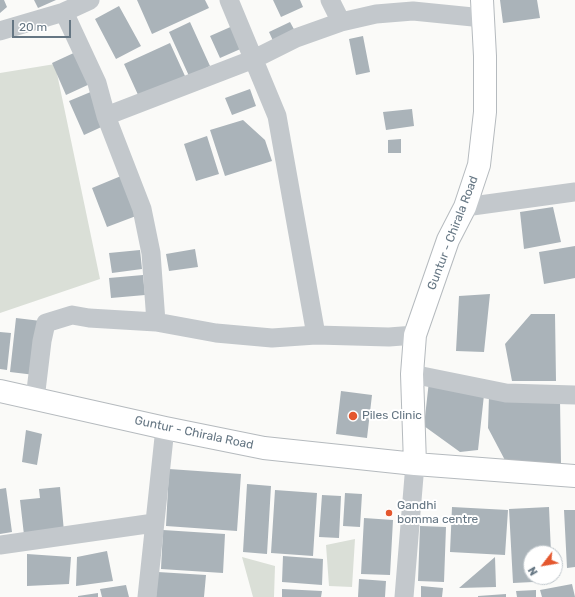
<!DOCTYPE html>
<html>
<head>
<meta charset="utf-8">
<style>
	body { margin:0 }
	#map { position:relative; width:575px; height:597px; overflow:hidden; background:#fafaf8; font-family:Rubik,sans-serif }
	canvas { display:block }
	.north { position:absolute; left:523px; top:545px; width:40px; height:40px; box-sizing:border-box; background:#fff; border:1px solid #c1c8cd; border-radius:50%; rotate:239deg; font-size:11px; font-weight:700; line-height:16px; text-align:center; color:#657683 }
	.north::after { content:''; display:block; margin:auto; width:14px; height:18px; background:#e4572e; clip-path:polygon(50% 0,100% 100%,50% 72%,0 100%) }
	.scale { position:absolute; left:12px; top:20px; width:59px; height:18px; box-sizing:border-box; border:2px solid #657683; border-top:0; padding-left:5px; font-size:12px; line-height:14px; white-space:nowrap; color:#657683; -webkit-text-stroke:3px #fff; paint-order:stroke }
</style>
</head>
<body>
<div id="map">
<canvas width="575" height="597"></canvas>
<div class="north">N</div>
<div class="scale">20 m</div>
</div>
<script>
const g = document.querySelector('canvas').getContext('2d');
g.lineJoin = 'round';
function paint(path, color) { g.fillStyle = color; g.fill(path, 'evenodd'); }
const toPath = rows => new Path2D(rows.map(r => 'M' + r).join(''));
function trace(path, color, width, dash) { g.strokeStyle = color; g.lineWidth = width; g.lineCap = dash ? 'butt' : 'round'; g.setLineDash(dash || []); g.stroke(path); }
function drawText(font, color, halo, rows, align = 'center') {
  g.font = font + ' Rubik,sans-serif'; g.lineWidth = 4; g.setLineDash([]); g.textBaseline = 'middle'; g.strokeStyle = halo; g.fillStyle = color; for (const [text, x, y, turn = 0] of rows) {
    g.save(); g.translate(x, y); g.rotate((+turn || 0) * Math.PI / 180); g.textAlign = isNaN(turn) ? turn : align; if (halo) g.strokeText(text, 0, 0); g.fillText(text, 0, 0); g.restore();
  }
}
paint(toPath([
	[55,64,100,279,0,313,0,73],
	[355,539,352,587,329,586,326,545],
	[242,557,275,566,274,597,253,597]
]), '#dadfd7');
paint(toPath([
	[0,0,4,0,7,7,0,13],
	[34,0,56,0,38,8],
	[137,0,205,0,209,8,152,34],
	[273,0,300,0,303,7,281,17],
	[500,0,537,0,540,18,503,23],
	[119,6,141,46,116,59,95,19],
	[190,22,210,66,189,76,169,32],
	[290,22,296,33,274,43,269,32],
	[235,25,245,47,220,58,210,36],
	[363,36,370,72,356,75,349,39],
	[170,43,185,76,139,97,124,64],
	[78,51,92,83,66,95,52,63],
	[250,89,256,106,232,115,225,98],
	[93,91,108,124,84,135,69,101],
	[412,109,414,126,386,130,383,112],
	[243,120,265,140,272,161,225,176,210,130],
	[207,136,219,174,196,181,184,144],
	[401,139,401,153,388,153,388,140],
	[121,176,136,216,107,227,92,188],
	[553,207,561,242,524,249,520,212],
	[575,246,575,278,544,284,539,252],
	[195,249,198,267,169,271,166,254],
	[140,250,142,269,112,273,109,253],
	[143,275,145,295,111,298,109,278],
	[490,294,484,352,456,351,459,296],
	[531,314,555,314,556,381,512,381,505,344],
	[16,318,41,321,35,375,10,372],
	[0,332,11,333,7,370,0,369],
	[429,381,484,395,478,450,460,452,424,426],
	[341,391,372,395,367,438,336,434],
	[489,396,560,400,561,463,507,464,488,428],
	[26,430,42,434,37,465,22,462],
	[169,469,241,474,237,531,166,526],
	[247,484,271,486,267,554,243,552],
	[60,487,64,532,24,535,20,500,40,498,39,489],
	[6,488,12,532,0,534,0,489],
	[275,490,317,493,313,556,271,553],
	[345,493,362,494,360,527,343,526],
	[322,495,341,496,339,538,319,537],
	[452,507,508,510,505,555,450,552],
	[549,507,551,553,531,553,531,577,553,577,553,581,513,583,509,509],
	[564,510,575,510,575,567,567,568],
	[364,518,393,520,390,575,361,574],
	[420,526,446,527,444,582,418,581],
	[163,530,225,534,223,573,161,569],
	[107,551,113,581,76,586,77,557],
	[27,554,71,557,69,584,27,586],
	[283,556,323,559,322,585,282,582],
	[495,557,496,587,459,588],
	[158,572,206,575,204,597,156,597],
	[359,579,386,581,385,597,358,597],
	[572,584,575,597,542,597,540,590],
	[126,585,129,597,102,597,100,589],
	[421,586,443,588,442,597,421,597],
	[282,589,322,591,321,597,282,597],
	[536,590,536,597,517,597,516,591],
	[98,593,98,597,78,597,78,596],
	[506,594,506,597,478,597,478,596]
]), '#aab3b9');
const primary = toPath([
	[0,391,165,428,264,448,415,464,575,476],
	[415,464,412,374,415,335,448,240,465,207,479,165,485,112,485,56,482,0]
]);
trace(primary, '#b5babe', 24);
trace(toPath([
	[229,0,277,116,316,335],
	[330,0,341,22],
	[64,12,97,83,106,116,142,209,151,253,156,322],
	[0,31,64,12,90,0],
	[106,116,254,59,296,38,341,22,376,14,413,11,483,18],
	[465,207,575,192],
	[412,374,506,393,575,395],
	[35,399,42,341,46,323,72,315,89,318,156,322,216,333,272,338,316,335,389,337,415,335],
	[0,545,154,523],
	[147,597,165,428],
	[404,597,415,464]
]), '#c3c8cc', 19);
trace(primary, '#fff', 22);
for (const [x, y, r, color] of [
	[353,416,5,"#e4572e"],
	[389,513,4,"#e4572e"]
]) { const dot = new Path2D(); dot.arc(x, y, r, 0, 2 * Math.PI); g.fillStyle = color; g.fill(dot); trace(dot, '#fff', 1.5); }
drawText('12px', '#657683', '#fff', [
	["Guntur - Chirala Road",453,233,-69],
	["Guntur - Chirala Road",194,433,12]
]);
drawText('12px', '#657683', '#fff', [
	["Piles Clinic",362,416],
	["Gandhi",397,506],
	["bomma centre",397,520]
], 'left');
</script>
</body>
</html>
